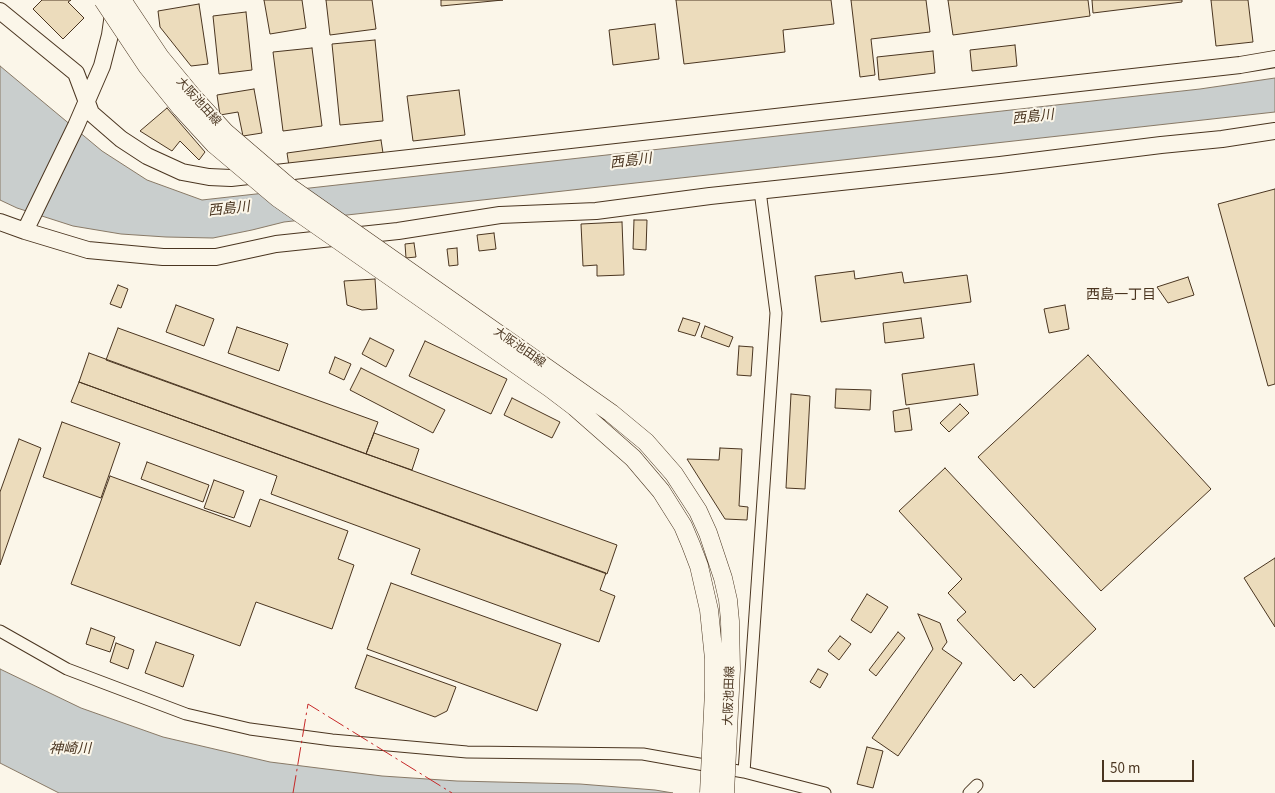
<!DOCTYPE html>
<html>
<head>
<meta charset="utf-8">
<style>
	body { margin:0 }
	#map { position:relative; width:1275px; height:793px; overflow:hidden; background:#fbf6e9; font-family:"Source Sans 3",sans-serif }
	canvas { display:block }
	.scale { position:absolute; left:1102px; top:760px; width:92px; height:22px; box-sizing:border-box; border:2px solid #4a3520; border-top:0; padding-left:6px; font-size:15px; line-height:18px; white-space:nowrap; color:#4a3520; -webkit-text-stroke:4px #fbf6e9; paint-order:stroke }
</style>
</head>
<body>
<div id="map">
<canvas width="1275" height="793"></canvas>
<div class="scale">50 m</div>
</div>
<script>
const g = document.querySelector('canvas').getContext('2d');
g.lineJoin = 'round';
function paint(path, color) { g.fillStyle = color; g.fill(path, 'evenodd'); }
const toPath = rows => new Path2D(rows.map(r => 'M' + r).join(''));
function trace(path, color, width, dash) { g.strokeStyle = color; g.lineWidth = width; g.lineCap = dash ? 'butt' : 'round'; g.setLineDash(dash || []); g.stroke(path); }
function drawText(font, color, halo, rows, align = 'center') {
  g.font = font + ' "Source Sans 3","Noto Sans JP",sans-serif'; g.lineWidth = 4; g.setLineDash([]); g.textBaseline = 'middle'; g.strokeStyle = halo; g.fillStyle = color; for (const [text, x, y, turn = 0] of rows) {
    g.save(); g.translate(x, y); g.rotate((+turn || 0) * Math.PI / 180); g.textAlign = isNaN(turn) ? turn : align; if (halo) g.strokeText(text, 0, 0); g.fillText(text, 0, 0); g.restore();
  }
}
const water = toPath([
	[0,66,102,151,147,180,202,200,1200,89,1275,78,1275,112,284,222,252,230,213,238,166,237,121,234,73,226,17,208,0,200,0,66],
	[0,669,81,708,163,737,270,762,382,776,457,781,580,784,655,790,673,793,59,793,0,763,0,669]
]);
paint(water, '#c9cecd');
trace(water, '#887966', 1);
const building = toPath([
	[42,0,71,0,68,2,84,18,63,39,33,9,42,0],
	[264,0,302,0,306,28,270,34,264,0],
	[326,0,372,0,376,29,330,35,326,0],
	[441,0,503,0,441,6,441,0],
	[676,0,831,0,834,24,783,30,785,52,684,64,676,0],
	[851,0,926,0,930,32,871,39,875,75,860,77,851,0],
	[948,0,1088,0,1090,16,953,35,948,0],
	[1092,0,1182,0,1182,2,1093,13,1092,0],
	[1211,0,1248,0,1253,42,1216,46,1211,0],
	[199,4,208,64,191,66,160,27,158,11,199,4],
	[246,12,252,70,219,74,213,16,246,12],
	[655,24,659,59,613,65,609,30,655,24],
	[375,40,383,121,340,125,332,44,375,40],
	[1015,45,1017,66,972,71,970,50,1015,45],
	[312,48,322,126,283,131,273,52,312,48],
	[933,51,935,73,879,80,877,57,933,51],
	[254,89,262,133,243,136,238,112,220,115,217,95,254,89],
	[459,90,465,135,413,141,407,96,459,90],
	[167,108,205,152,199,160,180,141,172,151,140,131,167,108],
	[381,140,383,153,289,166,287,153,381,140],
	[1275,189,1275,384,1268,386,1218,204,1275,189],
	[634,220,647,220,646,250,633,249,634,220],
	[622,222,624,275,597,276,597,265,583,266,581,224,622,222],
	[494,233,496,249,479,251,477,235,494,233],
	[414,243,416,257,406,258,405,244,414,243],
	[457,248,458,265,449,266,447,249,457,248],
	[854,271,855,279,902,272,904,283,967,275,971,302,821,322,815,276,854,271],
	[1188,277,1194,295,1168,303,1157,287,1188,277],
	[375,279,377,309,362,310,347,305,344,281,375,279],
	[118,285,128,289,121,308,110,304,118,285],
	[176,305,214,319,204,346,166,332,176,305],
	[1065,305,1069,329,1049,333,1044,309,1065,305],
	[683,318,700,323,695,336,678,331,683,318],
	[921,318,924,338,885,343,883,323,921,318],
	[705,326,733,337,729,347,701,337,705,326],
	[237,327,288,344,279,371,228,353,237,327],
	[118,328,378,422,366,454,106,360,118,328],
	[370,338,394,350,386,367,362,354,370,338],
	[425,341,507,379,491,414,409,376,425,341],
	[739,346,753,347,751,376,737,375,739,346],
	[89,353,617,545,607,574,79,382,89,353],
	[1088,355,1211,489,1101,591,978,457,1088,355],
	[335,357,351,364,344,380,329,373,335,357],
	[974,364,978,395,906,405,902,374,974,364],
	[361,368,445,410,433,433,350,390,361,368],
	[79,382,606,573,600,590,615,596,599,642,411,574,420,549,271,494,277,476,71,402,79,382],
	[836,389,871,390,870,410,835,408,836,389],
	[791,394,810,396,805,489,786,488,791,394],
	[512,398,560,422,552,438,504,415,512,398],
	[960,404,969,413,949,432,940,423,960,404],
	[909,408,912,430,895,432,893,411,909,408],
	[62,422,120,443,101,498,43,477,62,422],
	[374,433,419,449,412,470,366,454,374,433],
	[19,439,41,448,0,565,0,492,19,439],
	[720,448,742,449,739,506,748,507,747,520,725,519,687,459,719,460,720,448],
	[147,462,209,485,203,502,141,479,147,462],
	[945,468,1096,629,1034,688,1021,674,1014,681,957,620,966,612,948,593,962,579,899,511,945,468],
	[110,476,250,527,260,499,348,531,338,559,354,565,332,629,256,602,240,646,71,584,110,476],
	[214,480,244,491,234,518,204,508,214,480],
	[1275,558,1275,627,1244,578,1275,558],
	[391,583,561,644,537,711,367,649,391,583],
	[867,594,888,607,871,633,851,620,867,594],
	[918,614,940,623,947,642,942,649,962,663,898,756,872,738,933,649,918,614],
	[91,628,115,637,110,652,86,644,91,628],
	[898,632,905,638,876,676,869,670,898,632],
	[840,636,851,644,839,660,828,651,840,636],
	[156,642,194,655,183,687,145,673,156,642],
	[116,643,134,650,128,669,110,662,116,643],
	[367,655,456,687,447,711,435,717,355,688,367,655],
	[818,669,828,674,820,688,810,682,818,669],
	[867,747,883,751,873,788,857,784,867,747]
]);
paint(building, '#ecdcbc');
trace(building, '#4a3520', 1);
const street = toPath([
	[0,631,67,669,186,714,250,729,332,740,467,752,643,754,744,772,825,793],
	[744,772,776,313,760,191],
	[969,793,977,785]
]);
const secondary = toPath([
	[0,11,76,73,91,113,121,139,147,156,182,172,209,177,231,178,597,137,1240,65,1275,59],
	[0,222,25,231,88,250,163,257,216,257,276,244,398,231,500,215,596,211,710,196,1000,165,1161,145,1222,139,1275,131],
	[25,231,76,126,102,66,110,35,114,7]
]);
trace(street, '#4a3520', 13);
trace(secondary, '#4a3520', 18);
trace(street, '#fbf6e9', 11);
trace(secondary, '#fbf6e9', 16);
const primaryBridge = toPath([
	[103,0,147,66,181,108,214,144,278,198,550,388,575,407,633,458,661,491,683,526,691,545,699,566,709,610,714,659,714,691,709,793],
	[122,0,160,57,193,97,225,132,288,186,611,413,646,442,674,474,698,511,708,533,723,578,728,600,730,621,731,669,725,793]
]);
trace(primaryBridge, '#4a3520', 19, []);
trace(primaryBridge, '#fbf6e9', 18);
trace(toPath([
	[293,793,308,704,452,793]
]), '#c62828', 1, [18, 4, 2.5, 4]);
drawText('12px', '#4a3520', '#fbf6e9', [
	["大阪池田線",198,102,48],
	["大阪池田線",519,348,35],
	["大阪池田線",730,696,-88]
]);
drawText('italic 14px', '#4a3520', '#fbf6e9', [
	["西島川",1033,118,-6],
	["西島川",631,162,-7],
	["西島川",229,210,-6],
	["神崎川",70,750]
]);
drawText('14px', '#4a3520', '#fbf6e9', [
	["西島一丁目",1121,296]
]);
</script>
</body>
</html>
